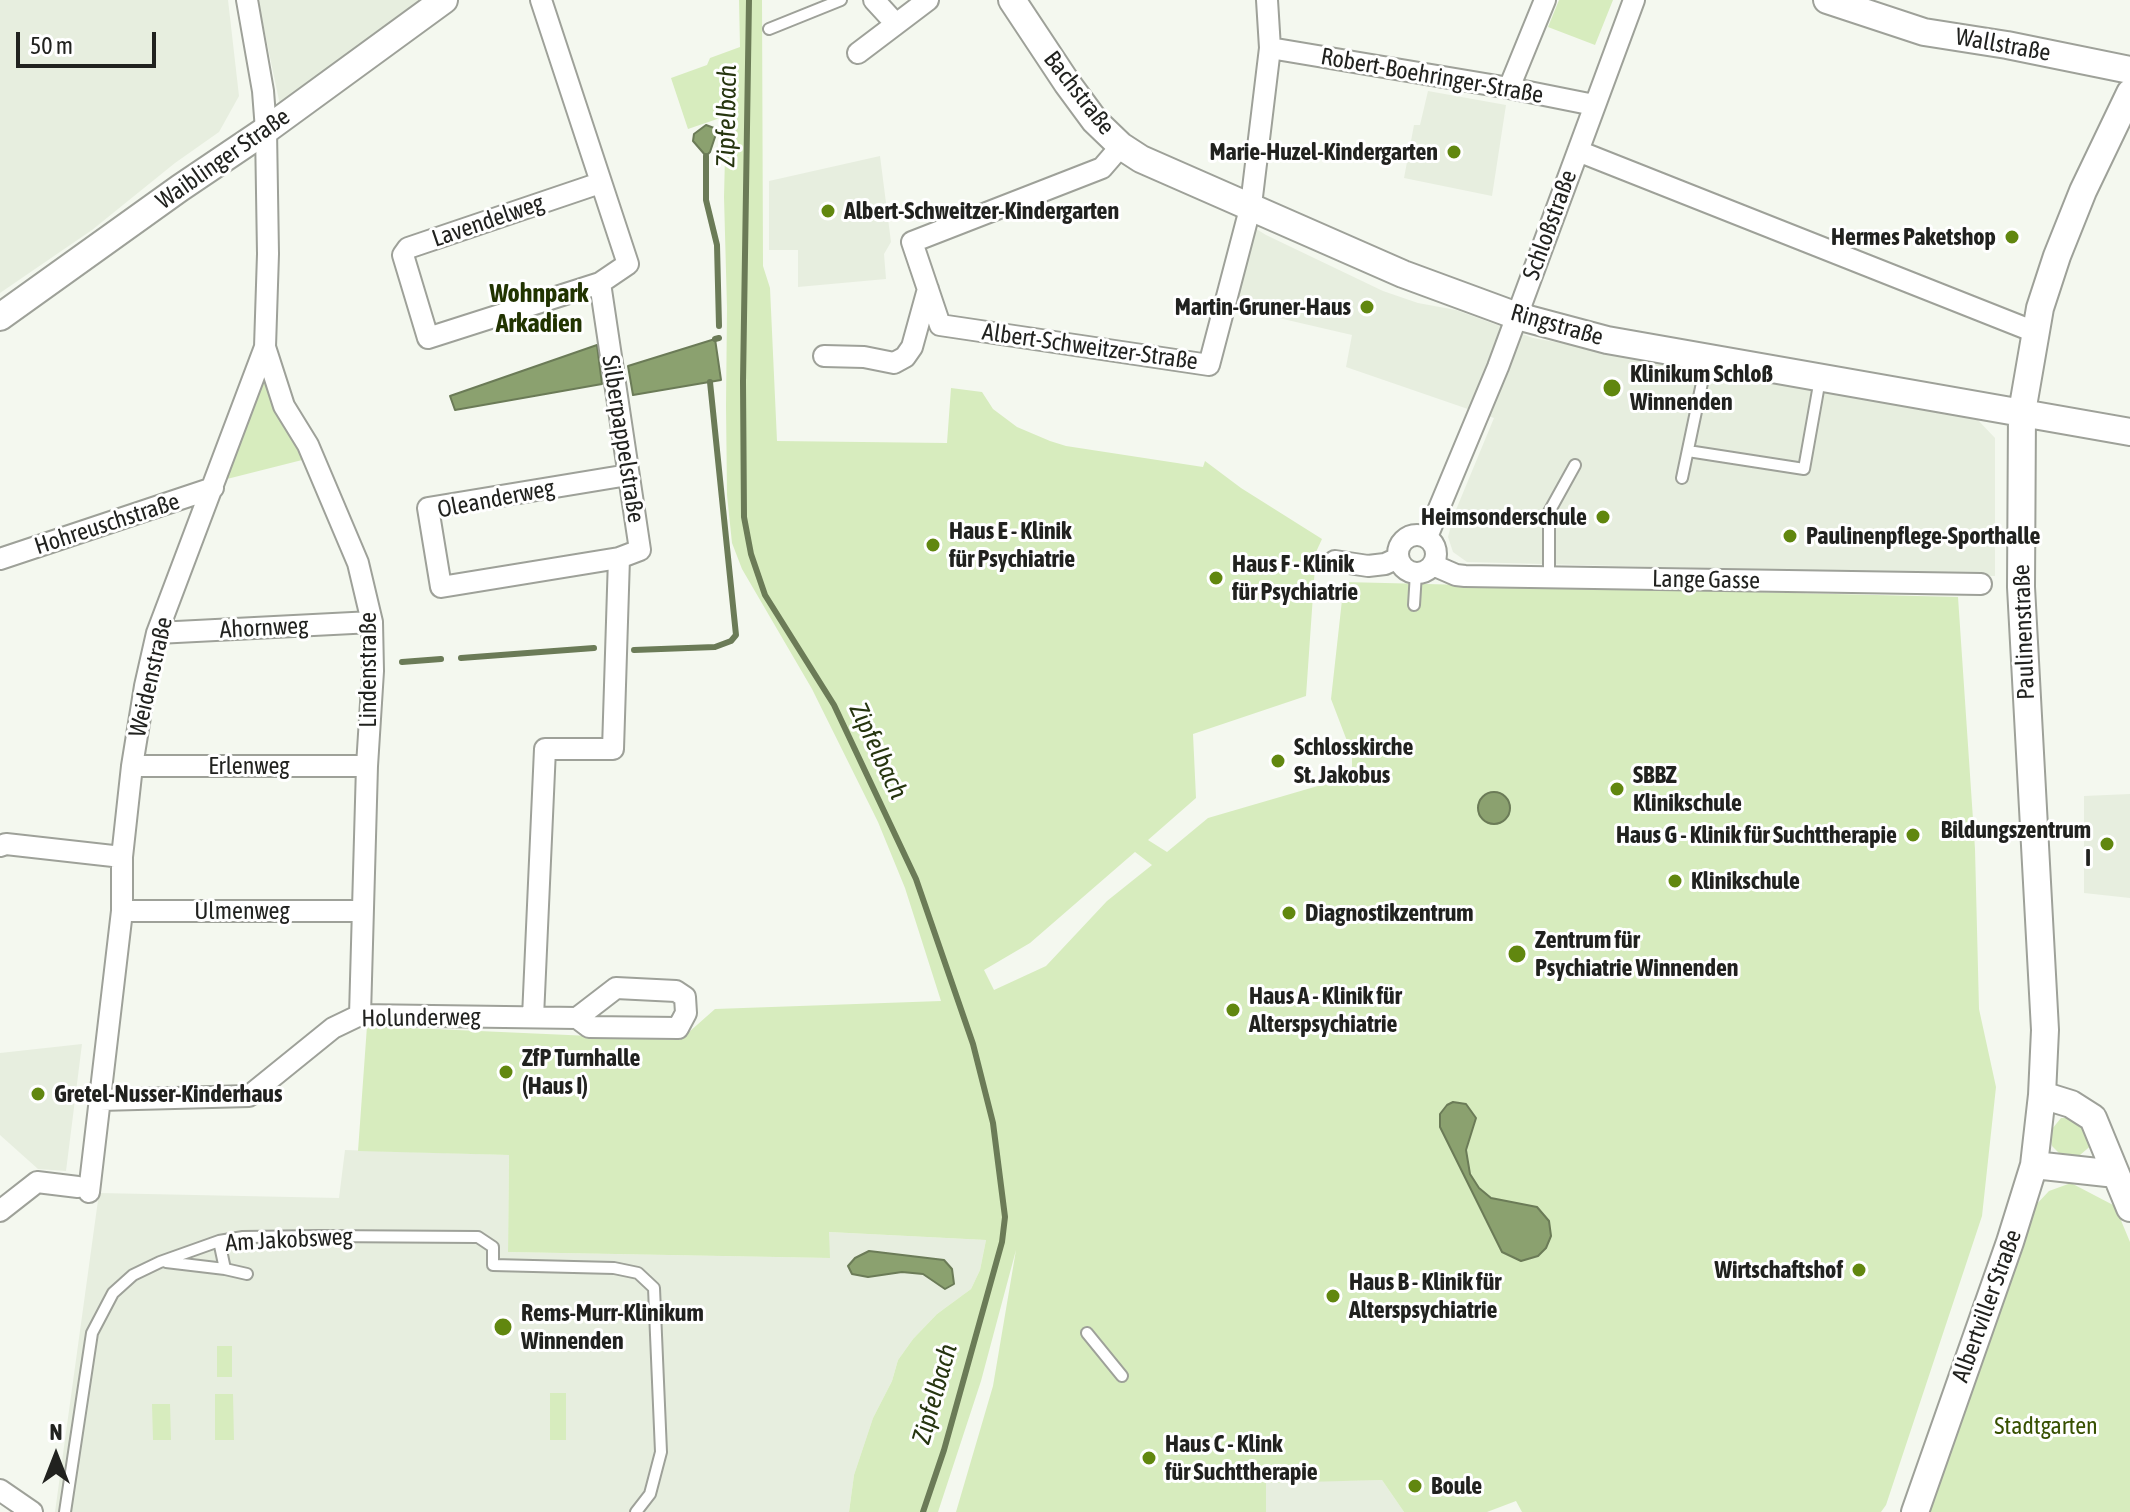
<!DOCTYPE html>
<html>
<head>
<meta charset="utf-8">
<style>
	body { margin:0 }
	#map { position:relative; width:2130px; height:1512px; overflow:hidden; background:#f4f8ef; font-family:"Asap Condensed",sans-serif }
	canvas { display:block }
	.north { position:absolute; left:16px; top:1416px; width:80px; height:80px; -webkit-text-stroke:6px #fff; paint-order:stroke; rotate:0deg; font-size:22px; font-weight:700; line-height:32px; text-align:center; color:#21221f }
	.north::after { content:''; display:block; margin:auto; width:28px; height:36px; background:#21221f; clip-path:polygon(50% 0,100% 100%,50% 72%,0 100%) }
	.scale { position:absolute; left:16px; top:32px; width:140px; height:36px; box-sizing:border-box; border:4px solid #21221f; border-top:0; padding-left:10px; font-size:24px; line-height:28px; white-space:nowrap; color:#21221f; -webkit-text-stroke:6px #fff; paint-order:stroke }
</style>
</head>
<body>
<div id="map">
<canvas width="2130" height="1512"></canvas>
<div class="north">N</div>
<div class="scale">50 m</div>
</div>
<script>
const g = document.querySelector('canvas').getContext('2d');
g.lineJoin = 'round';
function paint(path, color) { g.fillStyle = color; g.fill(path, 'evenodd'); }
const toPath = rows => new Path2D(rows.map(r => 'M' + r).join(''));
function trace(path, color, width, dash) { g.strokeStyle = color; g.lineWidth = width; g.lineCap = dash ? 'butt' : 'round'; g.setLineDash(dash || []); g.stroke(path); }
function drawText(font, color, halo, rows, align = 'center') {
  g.font = font + ' "Asap Condensed",sans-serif'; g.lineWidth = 6; g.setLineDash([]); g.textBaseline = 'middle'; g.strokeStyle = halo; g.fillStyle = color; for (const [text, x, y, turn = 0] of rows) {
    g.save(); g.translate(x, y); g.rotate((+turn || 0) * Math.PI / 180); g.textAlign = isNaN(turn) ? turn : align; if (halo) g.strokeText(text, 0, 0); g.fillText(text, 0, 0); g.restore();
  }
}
paint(toPath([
	[0,0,228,0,239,96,219,132,175,163,92,230,0,293],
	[258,0,427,0,280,105],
	[1428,91,1506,105,1492,196,1404,178,1414,125,1420,125],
	[880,156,891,242,884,254,886,279,798,287,798,250,769,250,769,181],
	[1250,225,1266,235,1383,291,1418,303,1456,310,1533,338,1975,417,1995,438,1995,576,1467,562,1453,552,1448,537,1453,517,1494,418,1346,367,1352,335,1227,306],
	[2130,794,2130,898,2084,893,2084,796],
	[82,1044,66,1171,38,1169,0,1135,0,1053],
	[345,1150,509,1155,508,1252,829,1258,829,1232,986,1240,980,1270,971,1289,937,1314,913,1339,898,1360,892,1381,873,1418,854,1475,849,1512,55,1512,99,1193,339,1198],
	[1382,1480,1404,1512,1266,1512,1266,1482]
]), '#e7eedf');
paint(toPath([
	[739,0,762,0,763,266,770,288,777,441,947,443,951,388,982,392,993,409,1017,427,1050,441,1066,446,1203,467,1205,461,1241,488,1322,539,1316,552,1306,696,1193,734,1196,798,1148,840,1167,852,1208,818,1352,776,1352,754,1331,699,1344,582,1958,597,1975,849,1979,1009,1996,1087,1982,1216,1886,1505,1881,1512,1522,1512,1516,1501,1487,1512,1404,1512,1382,1480,1266,1483,1266,1512,956,1512,993,1386,1016,1250,981,1381,938,1512,849,1512,854,1475,873,1418,892,1381,898,1360,913,1339,937,1314,971,1289,980,1270,986,1240,829,1232,830,1258,508,1252,509,1155,358,1151,367,1026,680,1040,715,1009,941,1001,905,888,878,822,812,689,742,569,732,543,727,495,726,406,727,308,724,197,726,116,688,129,671,78,707,65,710,58,740,47],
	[1135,852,1152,865,1107,901,1046,966,994,990,984,970,1030,943],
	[1559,0,1613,0,1595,45,1548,27],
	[265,347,314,457,215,482],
	[2075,1117,2087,1124,2093,1144,2074,1160,2062,1156,2052,1146,2050,1137,2052,1129,2061,1118],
	[2071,1183,2115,1206,2130,1242,2130,1512,1928,1512,2033,1208,2049,1191],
	[217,1346,232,1346,232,1377,217,1377],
	[550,1393,566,1393,566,1440,550,1440],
	[215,1394,233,1394,234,1440,215,1440],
	[152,1404,170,1404,171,1440,153,1440]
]), '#d7ecbe');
const water = toPath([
	[706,125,714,128,716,134,710,152,706,156,693,141,694,134,706,125],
	[715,339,721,380,633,395,628,366,715,339],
	[597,345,602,384,455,410,450,396,597,345],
	'1478 808a16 16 0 1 1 32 0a16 16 0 1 1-32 0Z',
	[1453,1102,1466,1104,1476,1118,1466,1150,1470,1174,1479,1188,1491,1198,1537,1207,1549,1221,1551,1236,1546,1248,1538,1256,1521,1261,1502,1252,1440,1127,1440,1114,1447,1105,1453,1102],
	[869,1251,944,1260,952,1269,954,1284,945,1289,923,1274,902,1272,868,1277,852,1274,848,1266,855,1258,869,1251]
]);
paint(water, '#8ba16f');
trace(water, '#6b7b57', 2);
trace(toPath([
	[749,0,743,382,744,517,751,554,765,595,834,705,916,879,973,1044,993,1123,1005,1217,1002,1242,944,1450,923,1512],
	[706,156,706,200,717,245,719,326],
	[715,339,719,338],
	[634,650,715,647,731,641,736,635,710,382],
	[461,658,594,648],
	[402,662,441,659]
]), '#6b7b57', 6);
const service = toPath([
	[769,29,841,0],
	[1688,451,1804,469,1820,379],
	[1682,478,1707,359],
	[1549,577,1549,512,1575,465],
	[1414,605,1416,573],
	[219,1241,225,1269],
	[166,1262,225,1269,247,1274],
	[1087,1333,1122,1376],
	[65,1512,92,1333,113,1293,133,1275,160,1262,219,1241,243,1237,318,1236,478,1237,493,1247,493,1265,614,1268,638,1273,654,1288,661,1452,650,1494,636,1512]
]);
const minor = toPath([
	[874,0,896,24],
	[1270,48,1509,88,1594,105],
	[858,53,928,0],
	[1509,88,1545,0],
	[1121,146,1102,168,912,242,940,325,1209,365,1251,205,1270,48,1267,0],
	[1578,151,2035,332],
	[600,283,428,338,403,255,408,248,600,183],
	[265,347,284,406,308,445,358,563,372,622,373,671,367,766,360,1015],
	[824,356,864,357,894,363,905,357,912,347,928,289],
	'1398 554a19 19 0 1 1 38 0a19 19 0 1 1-38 0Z',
	[1427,537,1498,367,1634,0],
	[619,558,441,587,428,508,628,475],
	[0,559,213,488],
	[1335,561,1368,566,1385,564,1398,558],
	[1433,565,1456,575,1465,576,1981,584],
	[157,633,372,622],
	[132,766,367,766],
	[0,846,6,844,122,857],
	[122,911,362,911],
	[533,1017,545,749,613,749,619,558,640,550,600,283,628,264,541,0],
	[100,1100,249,1096,333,1028,360,1015,577,1018,616,988,676,991,685,997,686,1013,678,1028,589,1027,577,1018],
	[89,1192,122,911,122,857,132,766,145,686,157,633,265,347,268,254,266,130,263,91,247,0],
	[0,1211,37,1182,78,1187],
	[0,1490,32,1512]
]);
const tertiary = toPath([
	[1012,0,1067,83,1095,121,1121,146,1141,159,1403,274,1517,316,1607,340,2130,432],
	[1827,0,1924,32,2007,45,2130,70],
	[0,317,180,188,266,130,444,0],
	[2042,1095,2071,1104,2093,1118,2130,1208],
	[2034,1165,2116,1174],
	[1915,1512,2010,1242,2034,1165,2042,1095,2045,1030,2021,587,2022,412,2040,308,2057,256,2083,191,2130,93]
]);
trace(service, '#9ea199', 14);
trace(minor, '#9ea199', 24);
trace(tertiary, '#9ea199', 30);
trace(service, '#fff', 10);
trace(minor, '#fff', 20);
trace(tertiary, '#fff', 26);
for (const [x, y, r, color] of [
	[1454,152,8,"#61870f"],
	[828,211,8,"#61870f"],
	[2012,237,8,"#61870f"],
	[1367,307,8,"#61870f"],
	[1612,388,10,"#61870f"],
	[1603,517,8,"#61870f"],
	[1790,536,8,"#61870f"],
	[933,545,8,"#61870f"],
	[1216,578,8,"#61870f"],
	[1278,761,8,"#61870f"],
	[1617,789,8,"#61870f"],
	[1913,835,8,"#61870f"],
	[2107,844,8,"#61870f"],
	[1675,881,8,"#61870f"],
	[1289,913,8,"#61870f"],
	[1517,954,10,"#61870f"],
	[1233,1010,8,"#61870f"],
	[506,1072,8,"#61870f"],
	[38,1094,8,"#61870f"],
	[1859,1270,8,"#61870f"],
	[1333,1296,8,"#61870f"],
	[503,1327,10,"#61870f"],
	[1149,1458,8,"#61870f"],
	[1415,1486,8,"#61870f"]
]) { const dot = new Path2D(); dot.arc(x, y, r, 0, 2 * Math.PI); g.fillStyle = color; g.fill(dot); trace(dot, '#fff', 3); }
drawText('24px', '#21221f', '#fff', [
	["Wallstraße",2003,45,10],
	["Robert-Boehringer-Straße",1432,76,10],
	["Bachstraße",1079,93,52],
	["Waiblinger Straße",223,159,-35],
	["Lavendelweg",488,221,-19],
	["Schloßstraße",1550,225,-70],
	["Ringstraße",1557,325,16],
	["Albert-Schweitzer-Straße",1090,347,8],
	["Silberpappelstraße",623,439,81],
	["Oleanderweg",496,499,-11],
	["Hohreuschstraße",107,524,-18],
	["Lange Gasse",1706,580,1],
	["Ahornweg",264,628,-3],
	["Paulinenstraße",2024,632,-92],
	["Lindenstraße",368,670,-90],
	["Weidenstraße",151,677,-77],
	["Erlenweg",249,766],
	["Ulmenweg",242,911],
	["Holunderweg",421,1018,-1],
	["Am Jakobsweg",289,1240,-3],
	["Albertviller Straße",1987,1306,-70]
]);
drawText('bold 24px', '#21221f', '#fff', [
	["Marie-Huzel-Kindergarten",1438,152,"right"],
	["Albert-Schweitzer-Kindergarten",844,211],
	["Hermes Paketshop",1996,237,"right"],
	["Martin-Gruner-Haus",1351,307,"right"],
	["Klinikum Schloß",1630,374],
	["Winnenden",1630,402],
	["Heimsonderschule",1587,517,"right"],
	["Haus E - Klinik",949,531],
	["für Psychiatrie",949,559],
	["Paulinenpflege-Sporthalle",1806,536],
	["Haus F - Klinik",1232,564],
	["für Psychiatrie",1232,592],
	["Schlosskirche",1294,747],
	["St. Jakobus",1294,775],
	["SBBZ",1633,775],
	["Klinikschule",1633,803],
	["Bildungszentrum",2091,830,"right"],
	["I",2091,858,"right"],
	["Haus G - Klinik für Suchttherapie",1897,835,"right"],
	["Klinikschule",1691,881],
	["Diagnostikzentrum",1305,913],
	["Zentrum für",1535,940],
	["Psychiatrie Winnenden",1535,968],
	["Haus A - Klinik für",1249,996],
	["Alterspsychiatrie",1249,1024],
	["ZfP Turnhalle",522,1058],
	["(Haus I)",522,1086],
	["Gretel-Nusser-Kinderhaus",54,1094],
	["Wirtschaftshof",1843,1270,"right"],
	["Haus B - Klinik für",1349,1282],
	["Alterspsychiatrie",1349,1310],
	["Rems-Murr-Klinikum",521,1313],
	["Winnenden",521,1341],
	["Haus C - Klink",1165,1444],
	["für Suchttherapie",1165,1472],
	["Boule",1431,1486]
], 'left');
drawText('24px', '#375000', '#fff', [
	["Stadtgarten",2046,1426]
]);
drawText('italic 26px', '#26350f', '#fff', [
	["Zipfelbach",727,116,-89],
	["Zipfelbach",878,751,65],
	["Zipfelbach",935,1394,-74]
]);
drawText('bold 26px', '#213300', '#fff', [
	["Wohnpark",539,294],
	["Arkadien",539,324]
]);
</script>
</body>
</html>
